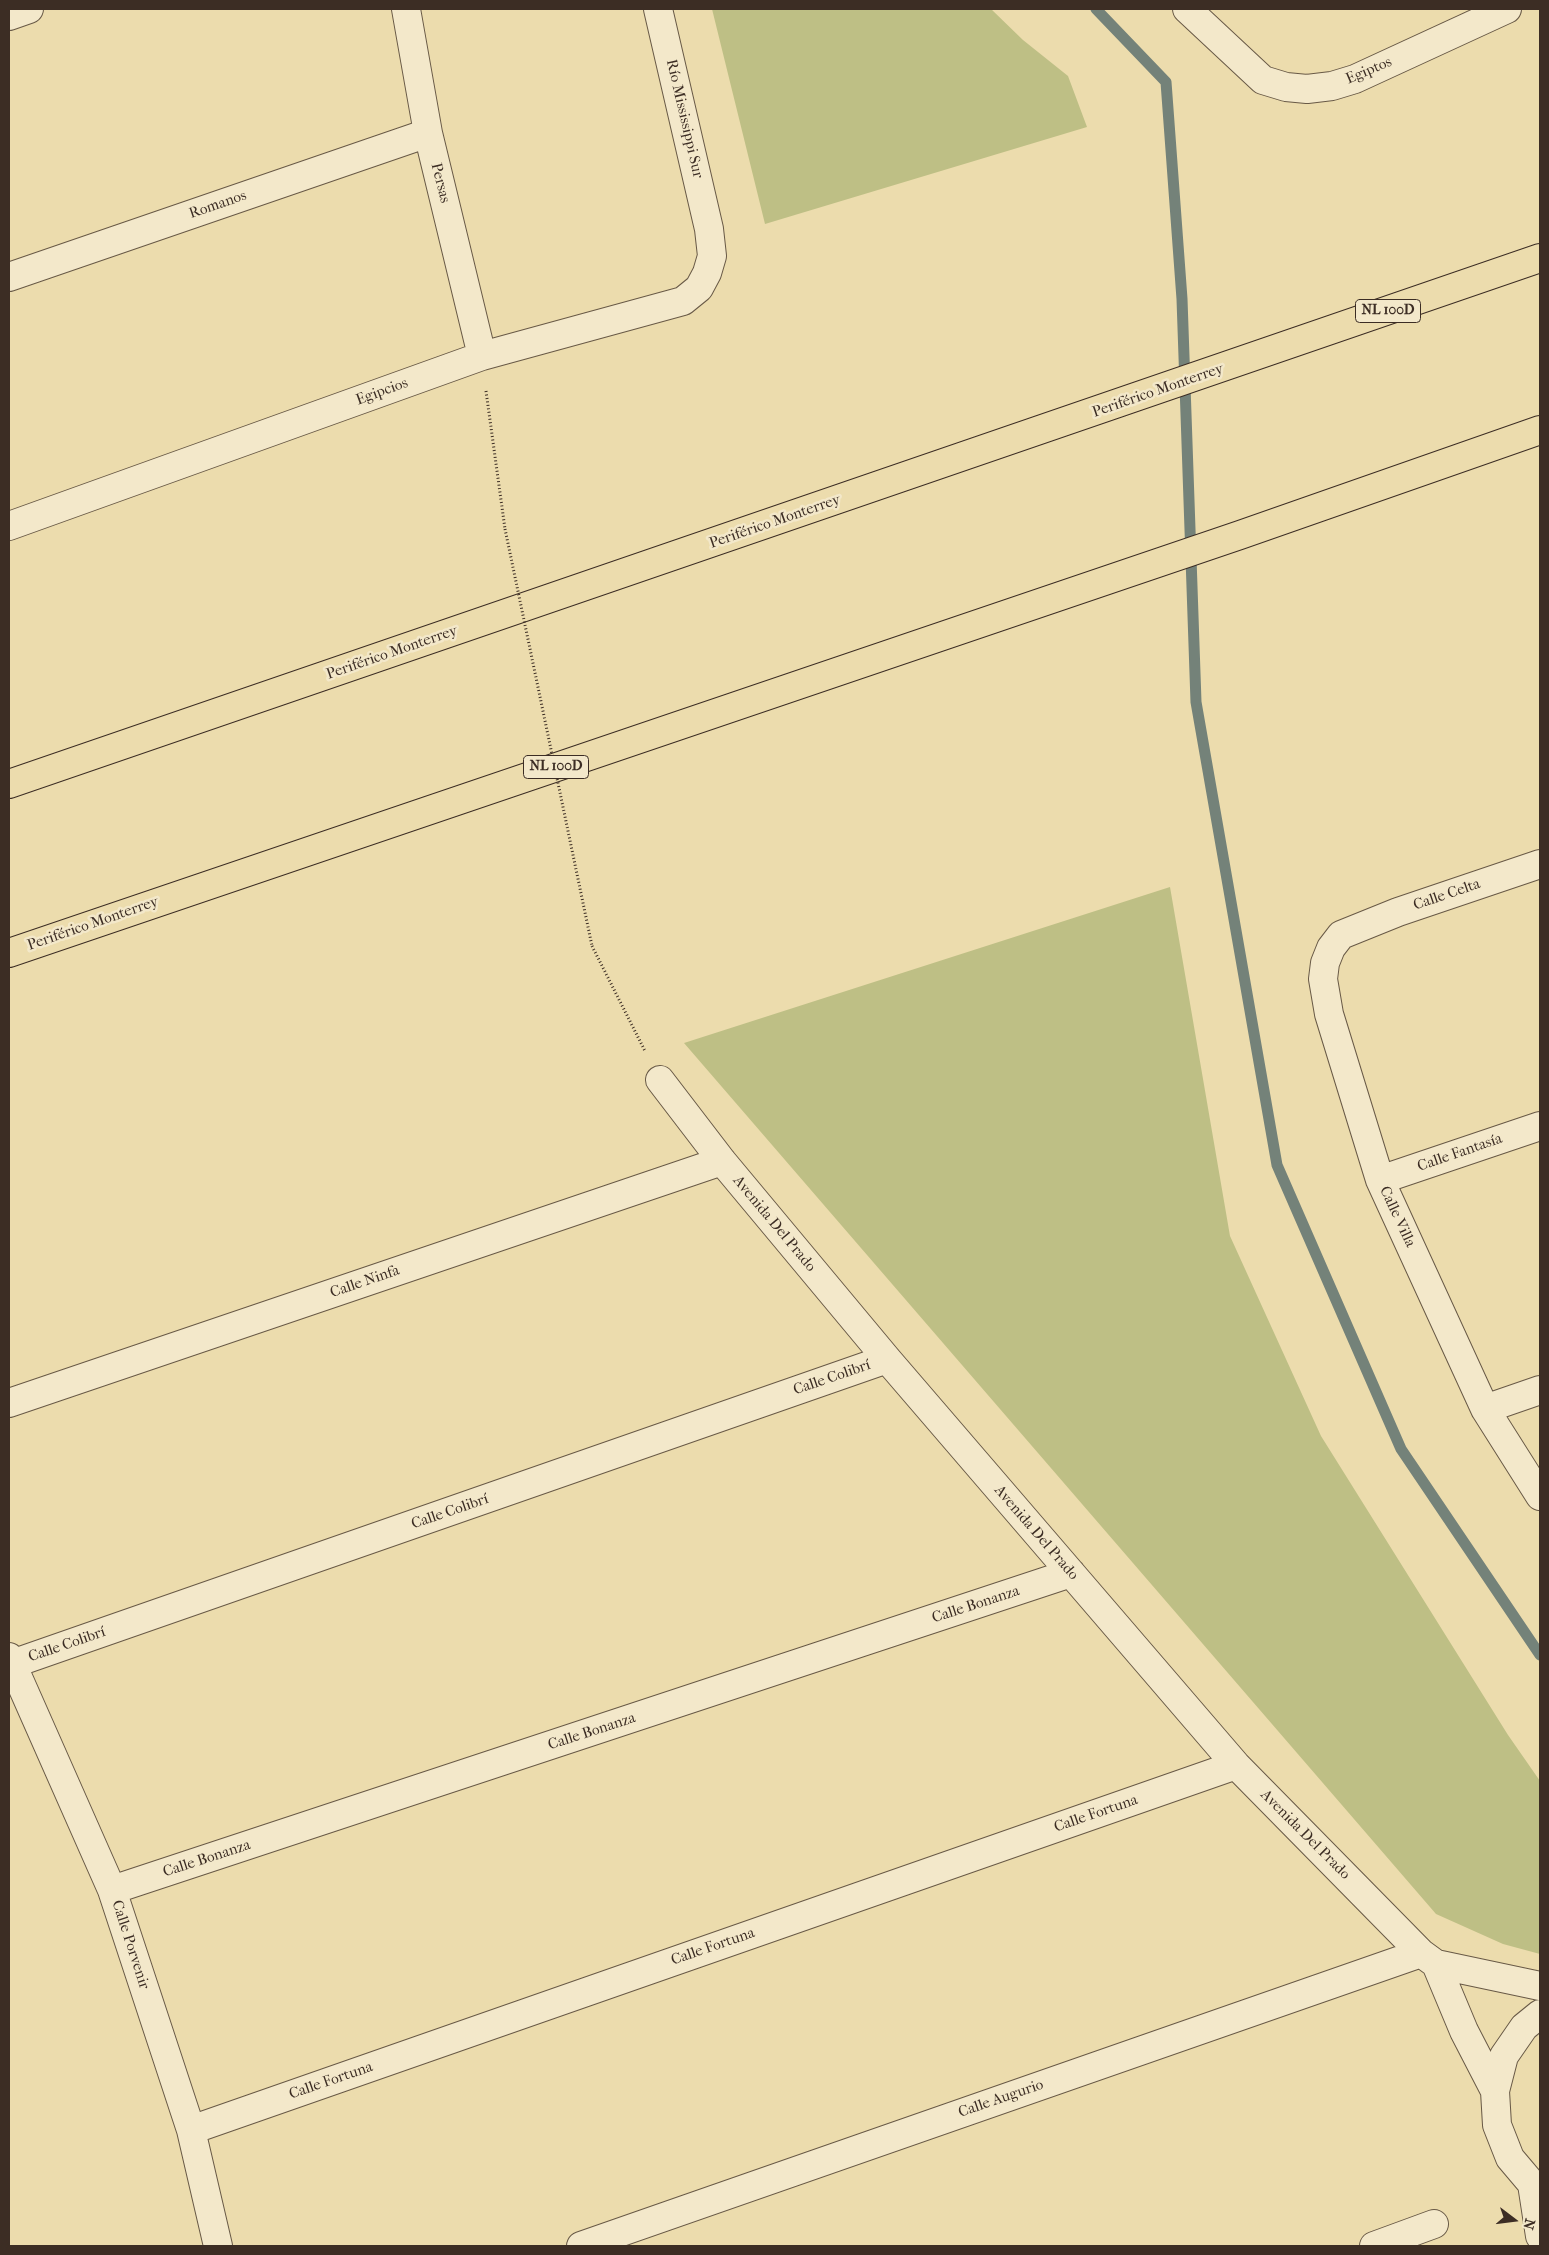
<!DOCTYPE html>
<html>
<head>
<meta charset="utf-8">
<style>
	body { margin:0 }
	#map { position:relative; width:1549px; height:2255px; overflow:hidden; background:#ecdcad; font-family:"IM FELL French Canon",serif }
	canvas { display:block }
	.frame { position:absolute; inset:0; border:10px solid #3c2d24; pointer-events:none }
	.north { position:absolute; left:1489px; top:2195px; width:50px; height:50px; -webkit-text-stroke:4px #f3e8ca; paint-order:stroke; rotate:105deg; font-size:14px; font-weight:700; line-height:20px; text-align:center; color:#3c2d24 }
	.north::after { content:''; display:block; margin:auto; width:18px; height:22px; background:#3c2d24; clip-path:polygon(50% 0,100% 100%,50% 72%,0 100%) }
</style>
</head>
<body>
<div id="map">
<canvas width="1549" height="2255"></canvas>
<div class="frame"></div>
<div class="north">N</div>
</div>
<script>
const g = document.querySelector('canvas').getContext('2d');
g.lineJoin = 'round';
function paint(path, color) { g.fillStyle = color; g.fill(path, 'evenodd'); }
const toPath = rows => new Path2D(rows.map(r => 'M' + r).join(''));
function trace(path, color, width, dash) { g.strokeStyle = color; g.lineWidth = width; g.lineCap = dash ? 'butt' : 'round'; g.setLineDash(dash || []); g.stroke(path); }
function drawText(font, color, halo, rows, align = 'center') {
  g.font = font + ' "IM FELL French Canon",serif'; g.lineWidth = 5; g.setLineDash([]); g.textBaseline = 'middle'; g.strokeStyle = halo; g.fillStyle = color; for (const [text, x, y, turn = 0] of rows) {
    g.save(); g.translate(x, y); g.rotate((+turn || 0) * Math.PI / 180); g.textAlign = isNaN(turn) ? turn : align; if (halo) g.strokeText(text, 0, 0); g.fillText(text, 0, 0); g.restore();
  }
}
paint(toPath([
	[712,9,991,9,1023,40,1068,76,1087,127,765,224],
	[1170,887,1230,1236,1321,1436,1508,1735,1540,1781,1540,1954,1503,1944,1436,1914,684,1043]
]), '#bebf85');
trace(toPath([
	[1096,9,1166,82,1182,299,1196,702,1277,1165,1401,1449,1540,1655]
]), '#748279', 11);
const minor = toPath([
	[406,9,428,133,482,356],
	[1187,9,1263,80,1286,87,1307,89,1332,86,1355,79,1507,9],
	[9,16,29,9],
	[9,277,428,133],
	[9,526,482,356,683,301,699,288,707,273,712,256,709,229,658,9],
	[1540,864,1398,912,1341,935,1331,948,1325,963,1323,979,1329,1014,1380,1180,1485,1409,1540,1496],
	[660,1080,722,1161,887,1359,1236,1765,1421,1953,1436,1964,1540,1986],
	[1380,1180,1540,1126],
	[9,1403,722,1161],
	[1485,1409,1540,1390],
	[9,1657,112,1890,191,2130,218,2246],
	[12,1664,887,1359],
	[112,1890,1071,1573],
	[1436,1964,1464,2031,1495,2091],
	[1540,2014,1524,2027,1504,2056,1495,2091,1497,2125,1510,2158,1532,2184,1540,2189],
	[191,2130,1236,1765],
	[1532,2184,1540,2236],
	[581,2246,1421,1953],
	[1374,2246,1434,2224]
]);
const highway = toPath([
	[9,784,1540,258],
	[9,953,1240,535,1540,430]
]);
trace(minor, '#685946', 30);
trace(highway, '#3c2d24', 30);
trace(toPath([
	[486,391,505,529],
	[592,946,645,1051]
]), '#3c2d24', 3, [1, 2.5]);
trace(minor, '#f3e8ca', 28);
trace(highway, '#ecdcad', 28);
trace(toPath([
	[505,529,592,946]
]), '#3c2d24', 3, [1, 2.5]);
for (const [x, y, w] of [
	[1388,311,65],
	[556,767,65]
]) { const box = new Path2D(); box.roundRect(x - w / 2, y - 11.5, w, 23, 4); g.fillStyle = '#f3e8ca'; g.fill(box); trace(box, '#3c2d24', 1); }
drawText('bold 14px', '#3c2d24', null, [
	["NL 100D",1388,311],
	["NL 100D",556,767]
]);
drawText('15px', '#3c2d24', '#f3e8ca', [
	["Egiptos",1369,71,-23],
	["Río Mississippi Sur",684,119,77],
	["Persas",440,183,76],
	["Romanos",218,205,-19],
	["Periférico Monterrey",1158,391,-19],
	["Egipcios",382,392,-20],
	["Periférico Monterrey",775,522,-19],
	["Periférico Monterrey",392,653,-19],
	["Calle Celta",1447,895,-19],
	["Periférico Monterrey",93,924,-19],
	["Calle Fantasía",1460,1153,-19],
	["Calle Villa",1397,1217,65],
	["Avenida Del Prado",774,1224,50],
	["Calle Ninfa",365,1282,-19],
	["Calle Colibrí",832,1378,-19],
	["Calle Colibrí",450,1512,-19],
	["Avenida Del Prado",1036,1533,49],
	["Calle Bonanza",976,1605,-18],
	["Calle Colibrí",67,1645,-19],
	["Calle Bonanza",592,1732,-18],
	["Calle Fortuna",1096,1814,-19],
	["Avenida Del Prado",1305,1835,45],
	["Calle Bonanza",207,1859,-18],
	["Calle Porvenir",130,1945,72],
	["Calle Fortuna",713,1947,-19],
	["Calle Fortuna",331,2081,-19],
	["Calle Augurio",1001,2099,-19]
]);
</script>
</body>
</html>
